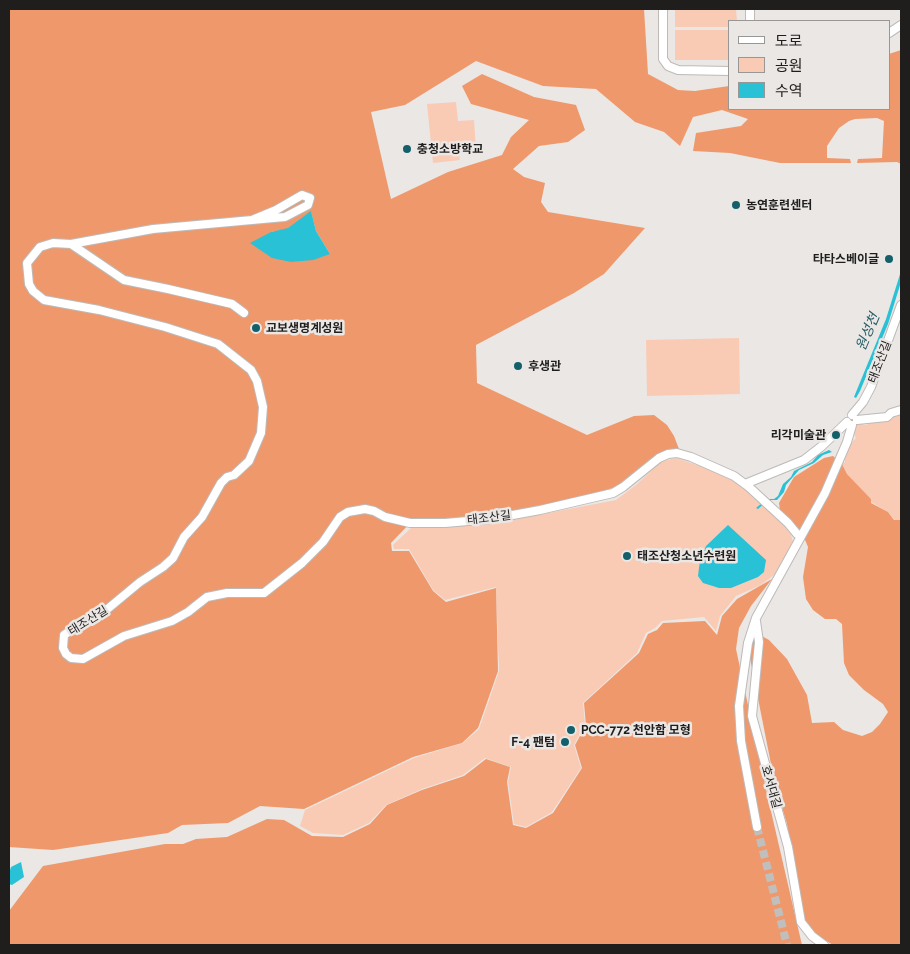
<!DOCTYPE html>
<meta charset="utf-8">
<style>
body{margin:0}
#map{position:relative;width:910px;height:954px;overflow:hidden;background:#eae7e5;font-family:Raleway,"Noto Sans KR",sans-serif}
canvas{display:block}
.frame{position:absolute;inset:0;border:10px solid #1f1e1d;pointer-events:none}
.legend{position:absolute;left:728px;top:20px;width:162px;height:90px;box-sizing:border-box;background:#eae7e5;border:1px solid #999795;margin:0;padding:6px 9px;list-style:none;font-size:15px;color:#1f1e1d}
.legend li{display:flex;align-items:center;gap:10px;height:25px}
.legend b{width:25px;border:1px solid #999795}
</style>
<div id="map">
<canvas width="910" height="954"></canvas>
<div class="frame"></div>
<ul class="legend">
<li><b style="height:6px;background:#fff"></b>도로</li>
<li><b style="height:14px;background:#facbb4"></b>공원</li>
<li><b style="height:14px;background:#29c1d6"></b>수역</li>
</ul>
</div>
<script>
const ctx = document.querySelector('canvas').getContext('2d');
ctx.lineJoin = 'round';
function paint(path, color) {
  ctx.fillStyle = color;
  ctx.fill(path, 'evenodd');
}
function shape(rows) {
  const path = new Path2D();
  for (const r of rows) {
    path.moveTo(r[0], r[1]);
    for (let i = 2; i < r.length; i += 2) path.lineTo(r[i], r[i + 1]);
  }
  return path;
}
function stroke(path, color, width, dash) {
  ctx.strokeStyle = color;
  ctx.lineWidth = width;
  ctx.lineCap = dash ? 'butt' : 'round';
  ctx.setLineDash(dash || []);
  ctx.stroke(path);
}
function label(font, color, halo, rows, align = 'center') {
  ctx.font = font + ' Raleway,"Noto Sans KR",sans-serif';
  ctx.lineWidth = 5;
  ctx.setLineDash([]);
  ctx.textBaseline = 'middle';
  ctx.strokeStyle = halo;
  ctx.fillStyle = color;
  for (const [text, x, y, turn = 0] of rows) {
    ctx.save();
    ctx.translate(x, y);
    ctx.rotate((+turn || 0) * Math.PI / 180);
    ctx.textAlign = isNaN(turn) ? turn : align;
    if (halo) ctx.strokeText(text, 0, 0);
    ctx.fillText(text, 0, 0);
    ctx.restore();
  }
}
paint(shape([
 [675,9,736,9,737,21,729,21,729,27,675,27],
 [675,30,729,30,729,60,675,60],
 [456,102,458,121,474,120,476,150,461,151,460,143,458,143,460,160,433,163,427,104],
 [739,338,740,394,647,396,646,340],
 [901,408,901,523,900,520,895,520,888,512,871,502,871,499,847,474,842,464,845,462,844,450,856,438,854,434,857,423,866,425],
 [676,458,727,475,744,488,782,523,791,535,795,548,792,562,759,586,736,596,720,616,716,631,704,617,662,621,655,628,646,633,637,653,583,703,585,724,574,745,581,768,552,812,526,827,514,824,508,782,511,767,485,758,463,775,422,789,386,805,369,823,343,835,313,833,300,826,305,810,414,758,463,743,479,729,499,671,496,587,445,600,433,590,409,549,394,549,393,545,411,528,485,525,616,500,636,485,662,461]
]), '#facbb4');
paint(shape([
 [9,9,644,9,648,74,678,90,695,91,729,86,729,109,889,109,889,54,901,50,901,164,897,162,857,163,858,159,882,158,884,121,877,118,855,119,849,121,839,128,827,146,827,158,850,159,851,163,780,163,730,153,693,151,696,133,741,126,748,119,722,110,693,117,680,146,664,132,635,122,596,89,543,86,476,61,405,105,371,112,391,199,448,172,502,155,511,137,529,120,471,104,462,86,482,74,534,97,576,105,585,130,568,142,539,146,513,169,524,177,545,183,541,202,548,212,645,228,604,274,574,293,476,345,477,383,587,435,634,416,654,415,667,425,674,436,679,449,671,450,656,456,616,487,582,497,491,516,413,520,391,543,392,551,409,551,433,591,446,602,496,588,498,671,478,728,462,743,413,757,304,809,260,806,228,823,182,825,168,833,53,850,9,847],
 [311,212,316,231,330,254,271,232,288,229],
 [833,456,842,464,847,474,871,499,871,503,888,512,894,520,900,520,901,523,901,945,833,945,817,935,804,920,787,824,775,784,748,648,750,636,760,635,769,640,787,659,807,695,812,723,834,722,843,730,862,736,872,732,880,724,888,712,883,704,864,690,849,675,844,663,842,624,836,619,825,619,813,610,806,599,803,577,808,547,803,535,795,525,780,510,779,503,794,477,824,458],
 [772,579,751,606,739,628,736,649,767,794,802,945,9,945,9,911,43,866,165,844,183,844,196,839,227,837,267,819,284,820,312,836,343,837,370,824,387,805,422,790,464,776,486,759,510,767,507,782,513,825,526,828,553,813,582,768,575,745,586,725,584,703,639,653,648,634,657,630,663,623,705,621,717,635,722,616,737,599]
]), '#ef986b');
paint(shape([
 [311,211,316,231,330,254,313,260,291,262,272,258,250,243,271,232,288,228],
 [901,271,901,282,888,324,860,391,856,398,854,397,886,319],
 [829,450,832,452,823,455,814,463,799,470,786,485,784,492,777,500,768,500,758,509,756,508,767,499,774,499,778,496,783,484,791,477,794,471,812,462,818,455],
 [728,525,766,560,764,572,758,577,731,588,719,588,703,583,698,576,700,560,706,546],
 [21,862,24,877,12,885,9,884,9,873,11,867]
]), '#29c1d6');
stroke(shape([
 [757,827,787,945]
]), '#c1bfbd', 8, [8, 4]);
const minor = shape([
 [663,9,663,59,668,66,678,70,729,71],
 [750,9,750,21],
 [889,33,901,25],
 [71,244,153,229,252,220,276,210,302,195,310,198,308,205,285,217,252,220],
 [244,313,232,304,168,289,124,280,71,244,53,243,40,247,27,263,29,284,33,291,44,300,99,310,165,327,218,344,251,370,257,381,263,407,261,433,249,461,234,475,227,477,221,483,202,517,184,537,173,558,163,567,140,582,99,616,71,630,64,635,63,648,66,654,71,658,83,659,124,636,172,621,188,612,207,597,227,593,264,593,302,563,323,542,340,517,348,512,365,509,374,511,385,517,410,523,445,523,491,519,540,510,613,493,623,487,659,458,668,454,677,453,691,457,734,476,749,487,788,523,797,534],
 [852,415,863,402,871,387,901,305],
 [857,420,887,417,891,413,901,410],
 [745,484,804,460,822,446,847,422],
 [756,621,759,642,752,716,788,847,801,922,812,936,824,945],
 [757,827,741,741,739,706,748,643,756,618,825,493,847,442,852,425]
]);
stroke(minor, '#bdbab8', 10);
stroke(minor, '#fff', 8);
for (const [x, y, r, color] of [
 [407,149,5,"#13606b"],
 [736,205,5,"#13606b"],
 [889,259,5,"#13606b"],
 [256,328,5,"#13606b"],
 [518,366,5,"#13606b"],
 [836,435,5,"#13606b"],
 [627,556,5,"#13606b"],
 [571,730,5,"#13606b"],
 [565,742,5,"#13606b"]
]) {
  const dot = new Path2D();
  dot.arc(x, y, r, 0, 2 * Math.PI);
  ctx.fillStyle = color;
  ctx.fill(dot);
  stroke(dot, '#eae7e5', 2);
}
label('bold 12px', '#1f1e1d', '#eae7e5', [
 ["충청소방학교",417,149],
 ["농연훈련센터",746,205],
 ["타타스베이글",879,259,"right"],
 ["교보생명계성원",266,328],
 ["후생관",528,366],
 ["리각미술관",826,435,"right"],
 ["태조산청소년수련원",637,556],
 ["PCC-772 천안함 모형",581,730],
 ["F-4 팬텀",555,742,"right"]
], 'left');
label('12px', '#1f1e1d', '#eae7e5', [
 ["태조산길",880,362,-69],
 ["태조산길",489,518,-7],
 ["태조산길",88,621,-32],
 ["호서대길",771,787,74]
]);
label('italic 14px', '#255e66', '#eae7e5', [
 ["원성천",868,332,-67]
]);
</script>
